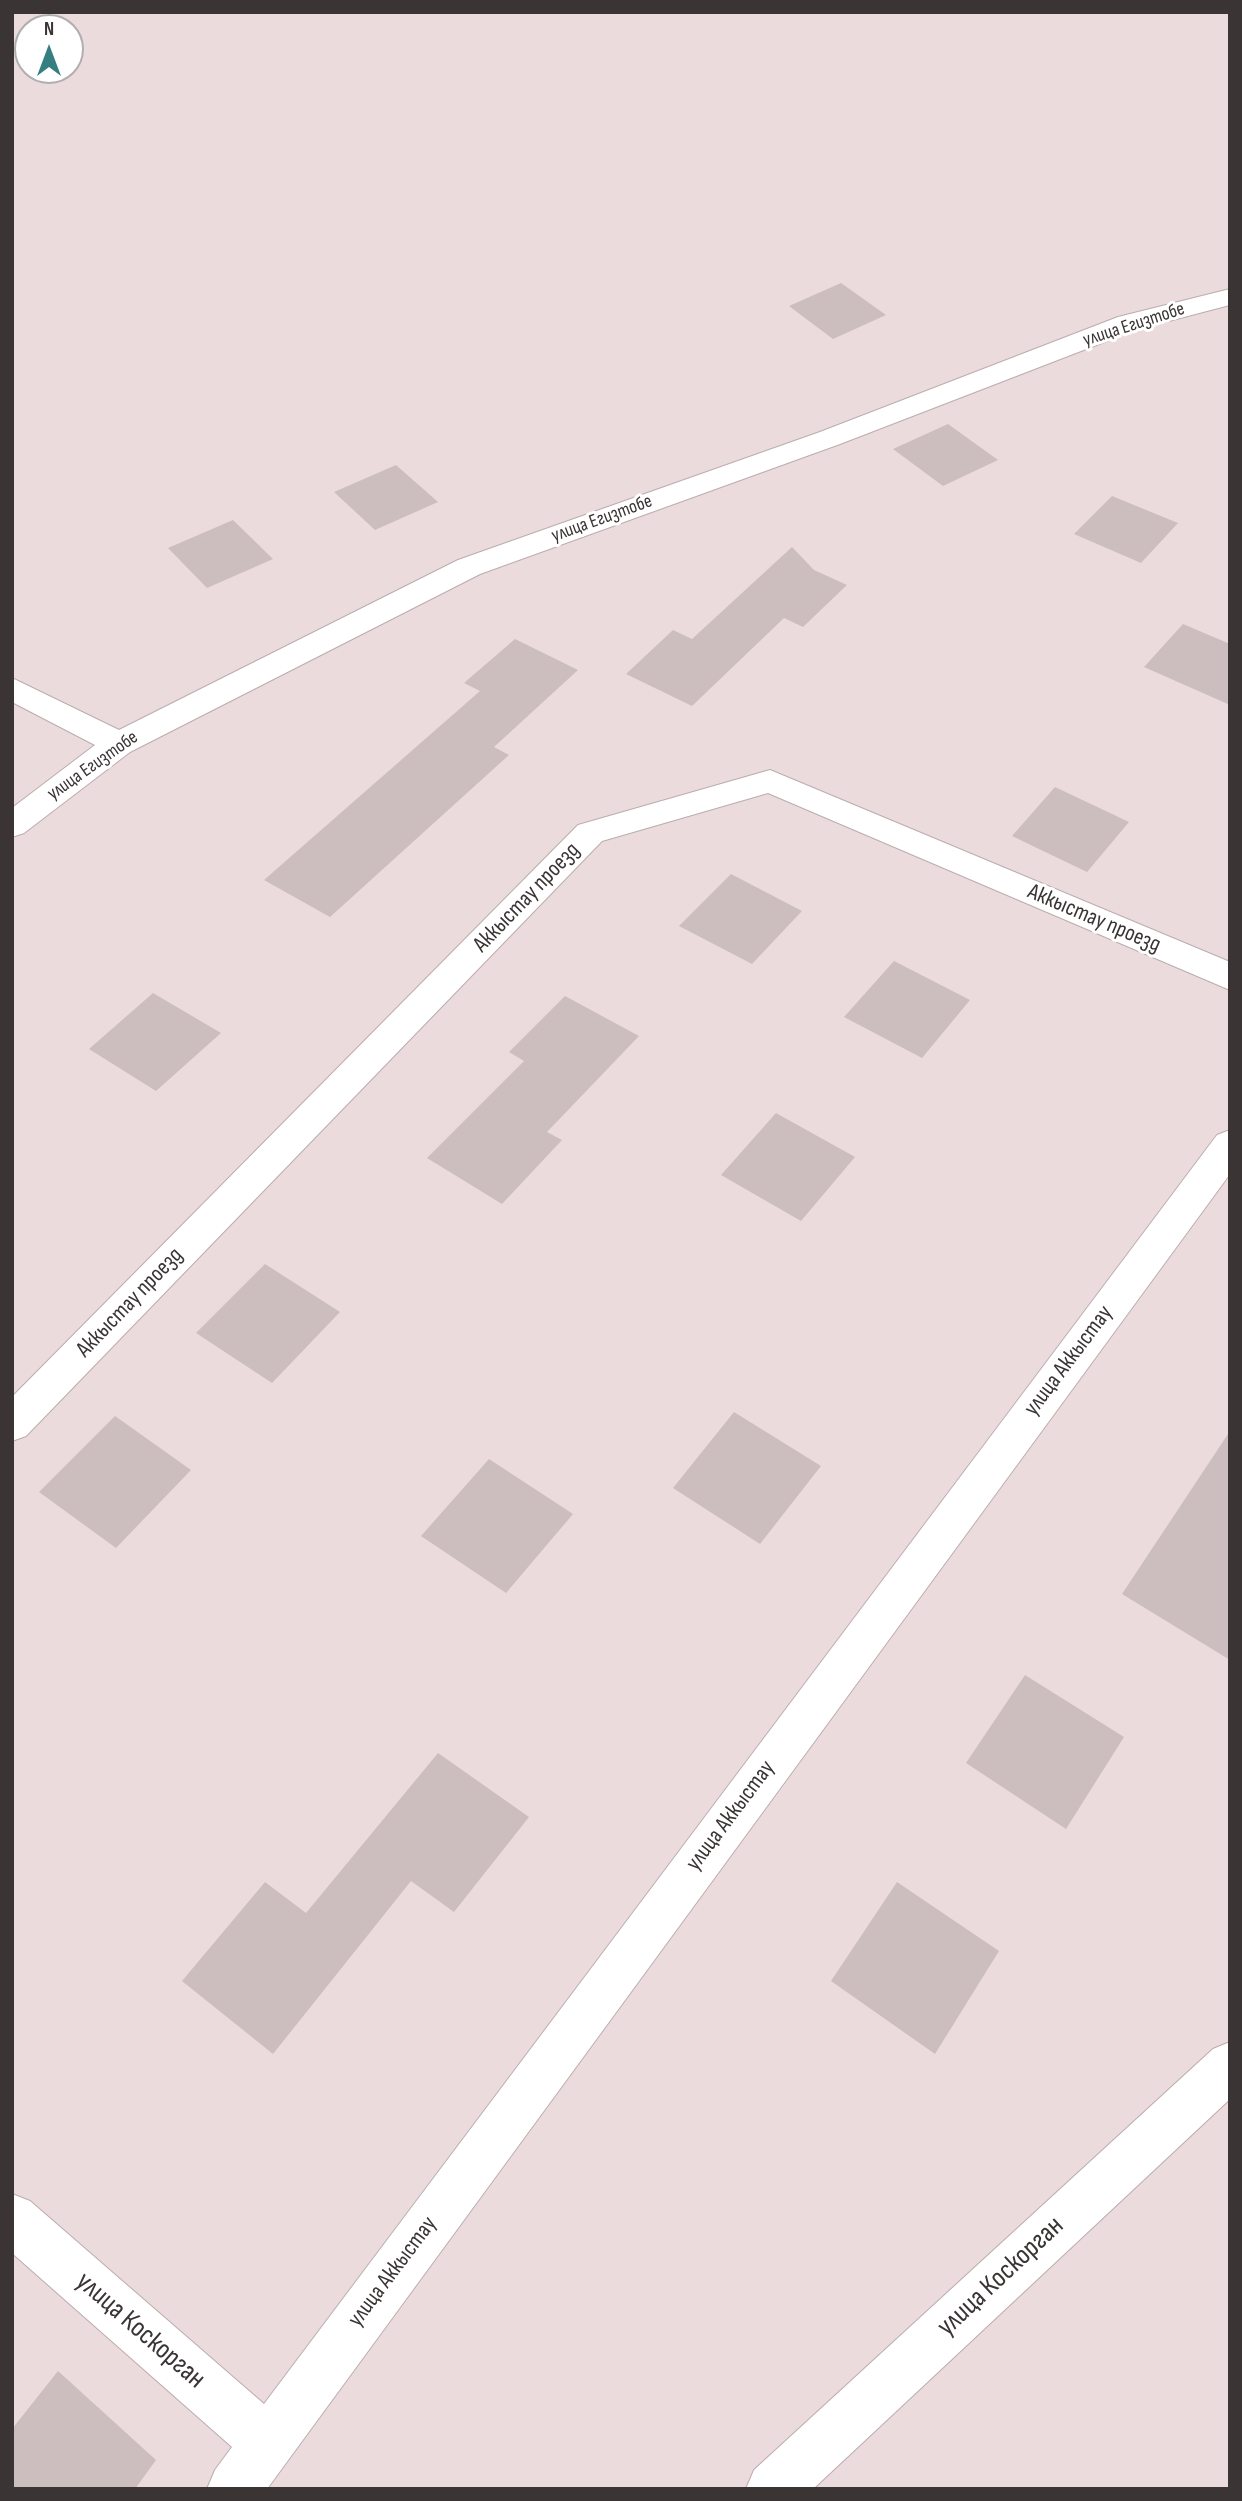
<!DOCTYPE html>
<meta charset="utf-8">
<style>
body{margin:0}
#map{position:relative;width:1242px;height:2501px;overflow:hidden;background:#ebdbdd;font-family:"Sofia Sans Condensed",sans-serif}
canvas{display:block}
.frame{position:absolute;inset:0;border:14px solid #3a3434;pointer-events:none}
.north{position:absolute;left:14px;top:14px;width:70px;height:70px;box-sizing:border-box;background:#fff;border:2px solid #b0aeae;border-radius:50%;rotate:0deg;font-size:19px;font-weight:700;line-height:28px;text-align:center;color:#3a3434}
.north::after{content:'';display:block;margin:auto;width:24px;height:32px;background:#357e82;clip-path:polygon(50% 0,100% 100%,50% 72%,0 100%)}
</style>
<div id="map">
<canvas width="1242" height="2501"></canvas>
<div class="frame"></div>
<div class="north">N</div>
</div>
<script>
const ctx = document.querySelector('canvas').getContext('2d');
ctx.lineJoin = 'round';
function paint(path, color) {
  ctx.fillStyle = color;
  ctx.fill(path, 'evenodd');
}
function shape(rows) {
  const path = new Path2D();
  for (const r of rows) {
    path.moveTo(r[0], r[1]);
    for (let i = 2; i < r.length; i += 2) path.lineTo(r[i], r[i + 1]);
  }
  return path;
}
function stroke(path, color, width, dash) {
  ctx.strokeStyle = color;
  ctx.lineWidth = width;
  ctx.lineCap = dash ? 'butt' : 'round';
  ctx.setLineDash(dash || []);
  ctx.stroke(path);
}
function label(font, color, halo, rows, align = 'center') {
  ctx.font = font + ' "Sofia Sans Condensed",sans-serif';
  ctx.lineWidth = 6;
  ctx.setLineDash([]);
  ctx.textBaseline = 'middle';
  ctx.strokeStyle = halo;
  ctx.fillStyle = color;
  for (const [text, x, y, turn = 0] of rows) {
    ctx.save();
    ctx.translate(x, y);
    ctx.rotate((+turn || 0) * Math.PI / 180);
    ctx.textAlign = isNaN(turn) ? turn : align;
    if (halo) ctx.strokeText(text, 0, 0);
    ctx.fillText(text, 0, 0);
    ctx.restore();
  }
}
paint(shape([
 [841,283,886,315,833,339,789,306],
 [948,424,998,460,943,486,893,449],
 [396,465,438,502,375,530,334,492],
 [1112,496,1178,523,1141,563,1074,534],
 [233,520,273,559,207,588,168,548],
 [792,547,814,570,847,585,803,627,784,618,692,706,626,674,673,630,692,639],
 [1183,624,1230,644,1230,705,1144,667],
 [515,639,578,670,494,747,509,755,330,917,264,880,480,691,464,683],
 [1055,787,1129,822,1087,872,1012,836],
 [731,874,802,911,752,964,679,926],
 [894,961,970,1000,922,1058,844,1017],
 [153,993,221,1033,156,1091,89,1049],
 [565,996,639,1036,547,1132,562,1140,502,1204,427,1158,524,1061,509,1052],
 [776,1113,855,1157,801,1221,721,1175],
 [265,1264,340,1312,272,1383,196,1333],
 [734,1412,821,1466,760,1544,673,1488],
 [115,1416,191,1470,116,1548,39,1492],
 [1230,1431,1230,1660,1122,1594],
 [489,1459,573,1514,506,1593,421,1536],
 [1025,1675,1124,1737,1066,1829,966,1763],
 [438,1753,529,1817,454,1912,411,1881,273,2054,182,1981,265,1882,306,1913],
 [897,1882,999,1951,935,2054,831,1981],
 [58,2371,156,2460,135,2489,12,2489,12,2429]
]), '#ccbdbf');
const minor = shape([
 [1230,289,1230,305,1138,329,840,444,480,574,130,752,24,833,12,837,12,808,95,745,12,702,12,678,119,730,458,560,820,432,1118,317,1230,289],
 [770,770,1230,962,1230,990,768,793,602,841,26,1436,12,1441,12,1397,578,825,770,770],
 [1230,1130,1230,1174,267,2489,207,2489,215,2470,232,2447,12,2253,12,2194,30,2201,264,2404,1217,1135,1230,1130],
 [1230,2042,1230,2099,813,2489,746,2489,754,2470,1213,2049,1230,2042]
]);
stroke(minor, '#bbacad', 2);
paint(minor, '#fff');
label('19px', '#3a3434', '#fff', [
 ["улица Егизтобе",1134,325,-18],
 ["улица Егизтобе",602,519,-20],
 ["улица Егизтобе",93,766,-35]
]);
label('23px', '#3a3434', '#fff', [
 ["Аккыстау проезд",527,898,-46],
 ["Аккыстау проезд",1094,919,23],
 ["Аккыстау проезд",130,1303,-46],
 ["улица Аккыстау",1069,1361,-53],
 ["улица Аккыстау",731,1816,-53],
 ["улица Аккыстау",393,2272,-53]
]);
label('28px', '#3a3434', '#fff', [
 ["улица Коскорган",1001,2277,-43],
 ["улица Коскорган",140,2331,41]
]);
</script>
